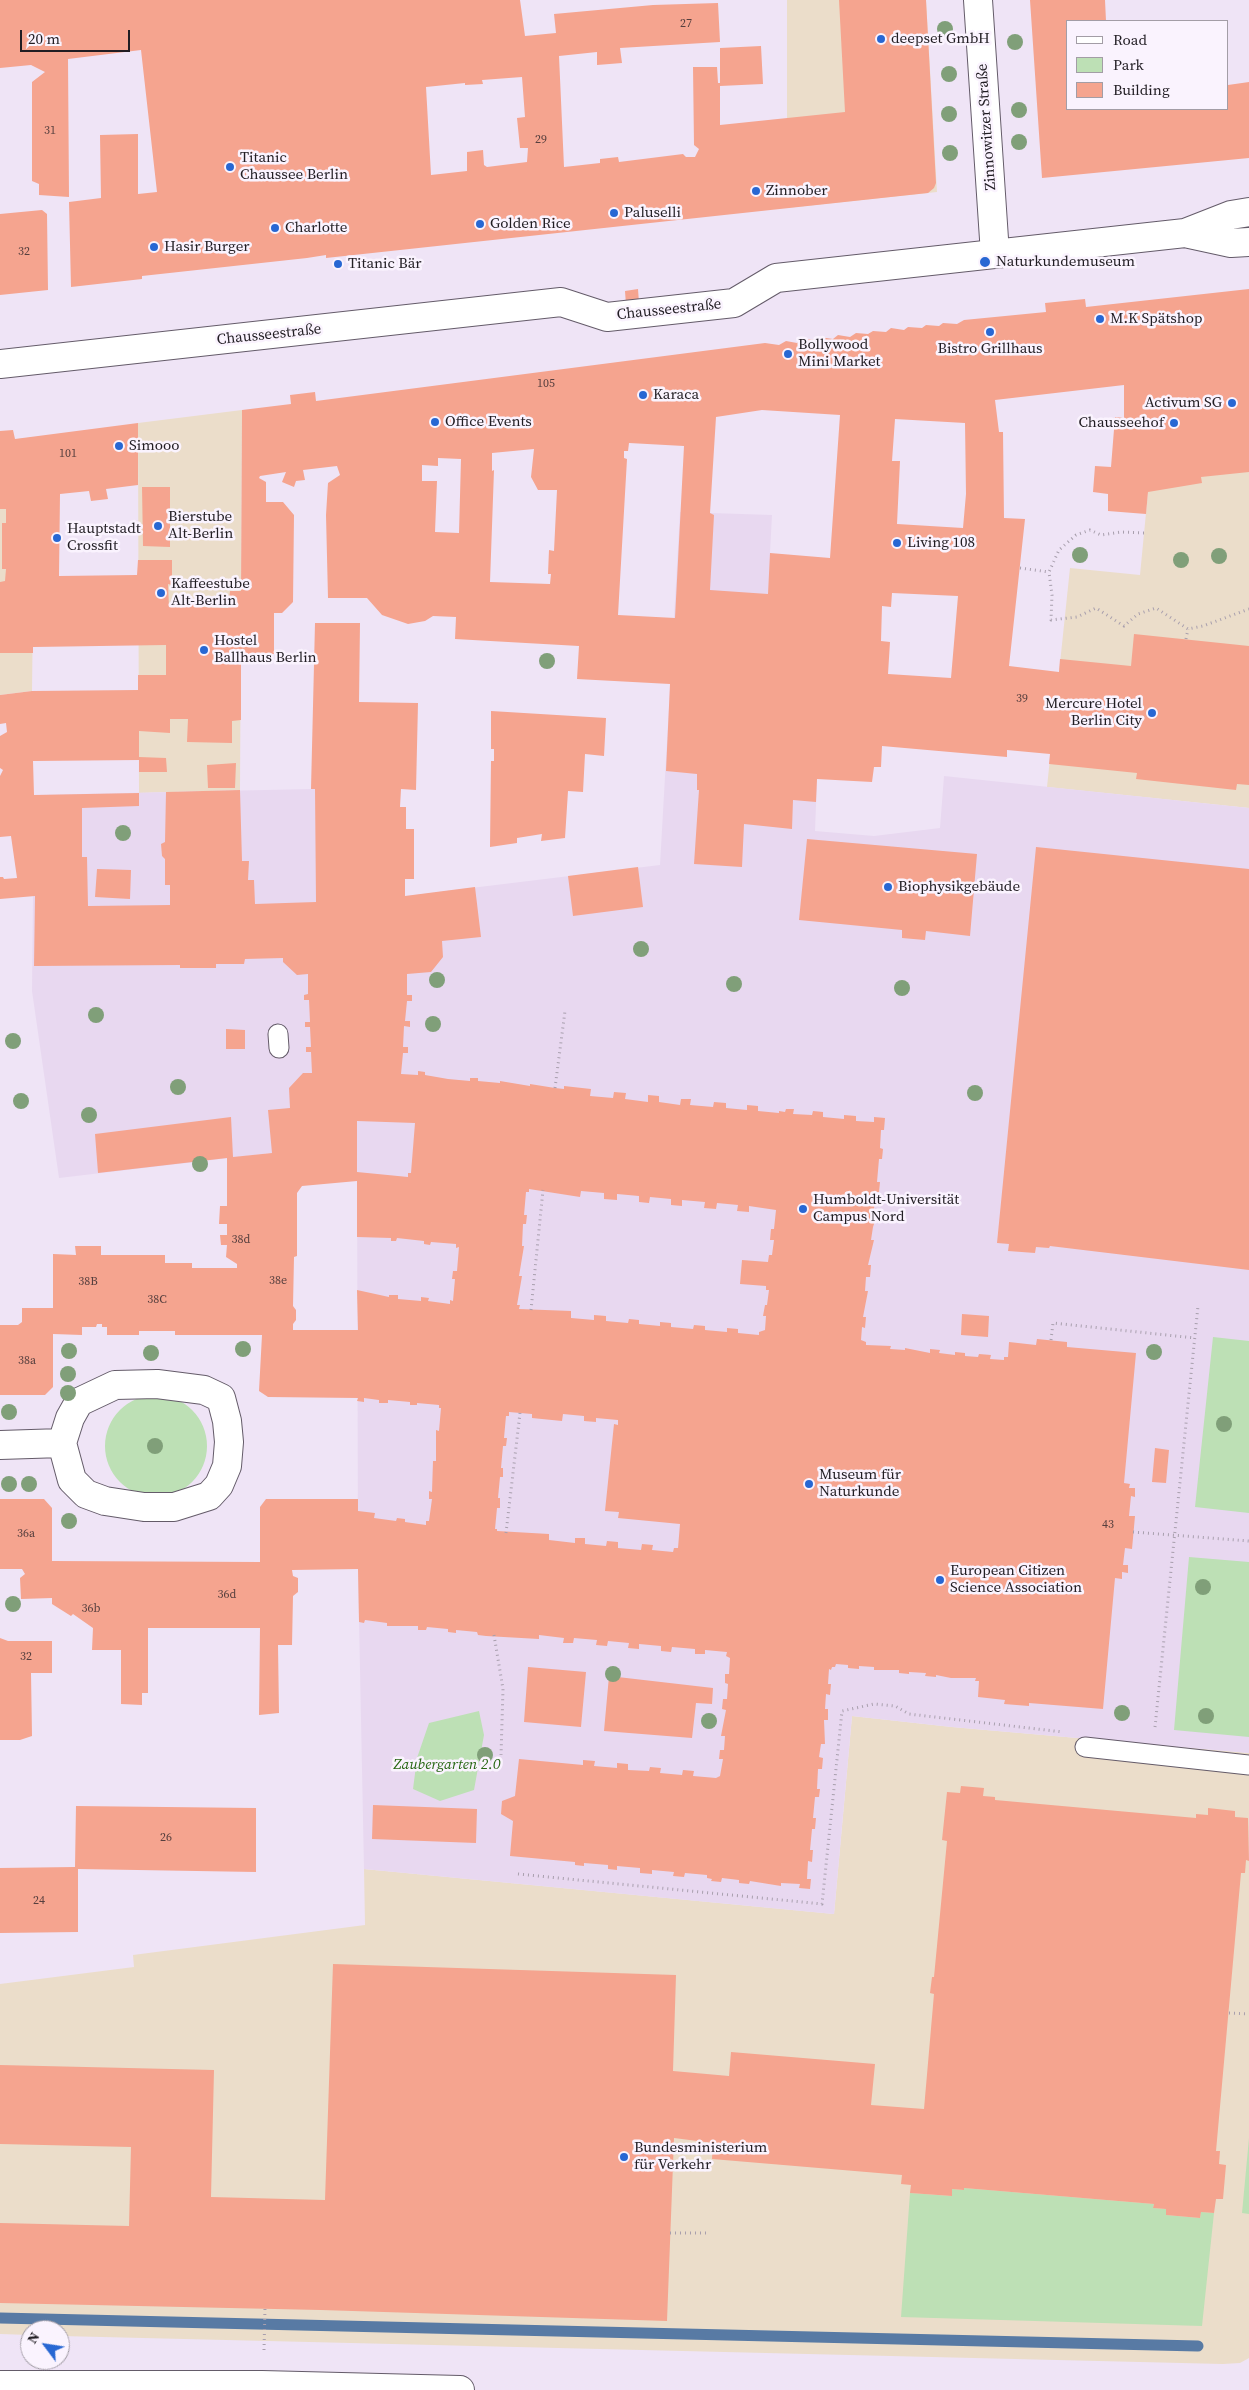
<!DOCTYPE html>
<meta charset="utf-8">
<style>
body{margin:0}
#map{position:relative;width:1249px;height:2390px;overflow:hidden;background:#efe4f6;font-family:"Source Serif 4",serif}
canvas{display:block}
.legend{position:absolute;left:1066px;top:20px;width:162px;height:90px;box-sizing:border-box;background:#faf3fe;border:1px solid #a39da6;margin:0;padding:6px 9px;list-style:none;font-size:15px;color:#211d23}
.legend li{display:flex;align-items:center;gap:10px;height:25px}
.legend b{width:25px;border:1px solid #a39da6}
.north{position:absolute;left:20px;top:2320px;width:50px;height:50px;box-sizing:border-box;background:#faf3fe;border:1px solid #a39da6;border-radius:50%;rotate:301deg;font-size:14px;font-weight:700;line-height:20px;text-align:center;color:#211d23}
.north::after{content:'';display:block;margin:auto;width:18px;height:22px;background:#2767d3;clip-path:polygon(50% 0,100% 100%,50% 72%,0 100%)}
.scale{position:absolute;left:20px;top:30px;width:110px;height:22px;box-sizing:border-box;border:2px solid #211d23;border-top:0;padding-left:6px;font-size:15px;line-height:18px;white-space:nowrap;color:#211d23;-webkit-text-stroke:4px #faf3fe;paint-order:stroke}
</style>
<div id="map">
<canvas width="1249" height="2390"></canvas>
<ul class="legend">
<li><b style="height:6px;background:#fff"></b>Road</li>
<li><b style="height:14px;background:#bde0b5"></b>Park</li>
<li><b style="height:14px;background:#f5a48f"></b>Building</li>
</ul>
<div class="north">N</div>
<div class="scale">20 m</div>
</div>
<script>
const ctx = document.querySelector('canvas').getContext('2d');
ctx.lineJoin = 'round';
function paint(path, color) {
  ctx.fillStyle = color;
  ctx.fill(path, 'evenodd');
}
function shape(rows) {
  const path = new Path2D();
  for (const r of rows) {
    if (r.length === 3) {
      path.moveTo(r[0] + r[2], r[1]);
      path.arc(r[0], r[1], r[2], 0, 2 * Math.PI);
      continue;
    }
    path.moveTo(r[0], r[1]);
    for (let i = 2; i < r.length; i += 2) path.lineTo(r[i], r[i + 1]);
  }
  return path;
}
function stroke(path, color, width, dash) {
  ctx.strokeStyle = color;
  ctx.lineWidth = width;
  ctx.lineCap = dash ? 'butt' : 'round';
  ctx.setLineDash(dash || []);
  ctx.stroke(path);
}
function label(font, color, halo, rows, align = 'center') {
  ctx.font = font + ' "Source Serif 4",serif';
  ctx.lineWidth = 5;
  ctx.setLineDash([]);
  ctx.textBaseline = 'middle';
  ctx.strokeStyle = halo;
  ctx.fillStyle = color;
  for (const [text, x, y, turn = 0] of rows) {
    ctx.save();
    ctx.translate(x, y);
    ctx.rotate((+turn || 0) * Math.PI / 180);
    ctx.textAlign = isNaN(turn) ? turn : align;
    if (halo) ctx.strokeText(text, 0, 0);
    ctx.fillText(text, 0, 0);
    ctx.restore();
  }
}
paint(shape([
 [787,0,926,0,937,192,787,208],
 [1249,289,1249,808,1047,787,1070,568,1140,575,1148,492],
 [242,410,240,790,139,793,138,423],
 [35,437,32,691,0,695,0,441],
 [852,1716,952,1727,1249,1753,1249,2358,1240,2363,1223,2364,60,2336,60,2330,30,2330,30,2335,0,2334,0,1984,134,1967,133,1955,365,1925,364,1869,834,1914]
]), '#ebddca');
paint(shape([
 [680,512,772,515,770,553,817,779,815,831,874,836,940,828,944,776,1249,808,1249,1753,952,1727,852,1716,834,1914,364,1869,358,1569,357,1143,59,1178,32,991,34,795,358,788,356,902,660,865]
]), '#e8d8f0');
paint(shape([
 [1213,1337,1249,1341,1249,1513,1195,1507],
 [156,1446,51],
 [1189,1557,1249,1562,1249,1737,1174,1730],
 [479,1711,484,1735,474,1790,440,1801,413,1789,417,1758,429,1723],
 [1249,2138,1249,2214,1242,2213],
 [964,2188,1154,2204,1153,2208,1166,2209,1166,2215,1200,2218,1201,2212,1214,2213,1202,2326,901,2317,910,2193,951,2196,952,2189,963,2190]
]), '#bde0b5');
stroke(shape([
 [0,2318,1198,2346]
]), '#587aa4', 11);
paint(shape([
 [0,0,520,0,525,36,556,33,554,14,653,5,718,3,720,42,620,48,622,63,597,65,597,52,559,56,564,167,600,163,600,159,618,157,619,162,683,154,686,157,695,157,699,149,694,145,693,67,717,67,718,83,720,83,720,48,761,46,763,84,720,86,720,125,845,112,839,0,926,0,936,183,934,188,928,193,326,258,326,255,307,258,142,276,142,279,71,287,69,202,101,198,100,135,138,134,138,194,157,192,141,50,68,59,69,197,39,195,39,184,32,181,32,82,45,72,31,65,0,68],
 [522,77,525,117,517,118,520,148,528,148,527,162,487,167,484,165,483,150,467,152,467,171,431,175,426,87,465,83,465,85,483,84,482,80],
 [1030,0,1105,0,1106,21,1068,21,1068,109,1228,109,1228,85,1249,82,1249,158,1042,178],
 [42,210,47,214,48,290,0,295,0,214],
 [638,289,639,303,626,305,625,291],
 [1249,289,1249,472,1201,477,1202,483,1148,492,1146,514,1108,511,1108,494,1093,492,1095,466,1111,467,1115,417,1124,418,1124,385,995,400,999,432,1003,432,1004,518,1025,519,1009,666,1059,672,1060,659,1131,666,1134,634,1249,646,1249,785,1237,784,1236,790,1136,779,1137,773,1049,764,1050,754,1007,750,1007,757,882,746,881,767,874,767,872,782,817,779,816,802,793,800,792,829,744,824,742,867,694,864,699,790,697,790,697,774,666,771,670,684,577,679,579,646,455,639,456,617,433,616,425,621,408,624,382,615,367,598,328,598,326,515,328,483,340,475,337,466,303,470,305,480,296,481,294,487,282,482,286,472,260,476,259,478,266,482,266,502,283,502,294,515,293,602,282,613,274,613,274,654,241,654,241,720,232,721,232,743,187,742,188,719,170,719,170,733,139,731,139,757,166,758,167,772,139,772,139,760,33,761,34,795,139,793,139,806,82,808,82,857,87,857,88,906,170,905,170,885,165,885,165,859,162,856,161,844,165,842,166,792,240,790,242,861,249,861,248,880,254,880,255,904,316,902,315,789,311,789,315,623,360,623,359,702,418,703,416,790,401,789,400,807,406,807,406,829,414,829,414,879,405,879,405,896,475,887,481,937,442,941,443,957,431,972,407,974,407,995,412,995,412,1001,407,1001,405,1021,410,1021,410,1027,404,1026,403,1047,408,1047,408,1053,403,1053,401,1074,418,1075,418,1071,425,1072,425,1075,448,1079,470,1081,470,1078,478,1078,478,1081,500,1083,500,1081,530,1086,530,1084,555,1088,564,1089,564,1086,591,1089,590,1096,613,1098,614,1092,626,1093,625,1099,648,1102,648,1095,659,1096,659,1102,680,1105,681,1099,691,1099,690,1105,713,1107,714,1102,726,1103,726,1108,747,1110,747,1105,758,1106,758,1111,779,1113,779,1111,785,1112,786,1109,794,1109,793,1114,812,1115,813,1111,823,1112,823,1117,844,1119,844,1115,856,1116,856,1121,874,1122,874,1117,885,1118,884,1130,881,1130,880,1148,883,1149,882,1159,879,1159,877,1182,880,1182,879,1192,875,1192,874,1210,878,1211,877,1221,875,1221,873,1227,871,1240,874,1240,868,1265,871,1265,870,1277,866,1277,865,1291,868,1291,863,1317,866,1317,865,1328,862,1327,861,1340,866,1342,866,1345,891,1346,890,1349,905,1350,905,1348,930,1353,930,1349,940,1350,939,1353,955,1355,955,1352,965,1353,965,1356,978,1357,979,1354,991,1355,990,1359,1004,1360,1004,1357,1008,1357,1009,1342,1036,1345,1037,1339,1067,1342,1067,1347,1136,1353,1124,1483,1130,1484,1129,1488,1135,1488,1135,1497,1131,1496,1129,1516,1135,1516,1132,1549,1125,1548,1123,1565,1128,1565,1128,1573,1122,1572,1122,1579,1115,1578,1103,1709,1029,1703,1029,1706,1004,1704,1005,1700,978,1697,979,1681,975,1681,976,1678,951,1678,936,1675,936,1677,925,1676,926,1673,909,1672,909,1674,899,1673,899,1670,874,1670,874,1667,859,1666,859,1669,848,1668,848,1665,836,1664,835,1667,832,1667,831,1670,829,1669,828,1684,831,1684,830,1695,826,1694,825,1709,828,1709,828,1720,824,1720,825,1744,821,1744,819,1757,823,1758,822,1769,818,1769,817,1789,820,1789,819,1797,815,1797,813,1818,816,1818,815,1829,812,1829,810,1850,813,1850,812,1862,808,1861,807,1879,811,1879,810,1889,799,1888,800,1884,781,1883,781,1886,750,1881,749,1884,739,1883,739,1880,722,1878,721,1882,711,1881,712,1879,707,1878,707,1875,685,1873,684,1877,673,1876,674,1872,652,1870,652,1874,640,1873,640,1868,617,1866,617,1870,608,1869,608,1865,584,1863,584,1866,575,1865,575,1862,510,1856,513,1821,501,1814,502,1801,515,1796,519,1759,583,1765,583,1760,595,1761,594,1766,617,1768,617,1763,628,1764,628,1770,649,1771,650,1767,661,1768,660,1773,682,1775,683,1770,694,1771,693,1776,716,1778,720,1776,723,1759,719,1759,720,1750,724,1750,725,1736,721,1736,726,1710,722,1709,723,1699,727,1699,728,1684,725,1683,725,1674,729,1674,730,1658,726,1656,727,1652,705,1650,705,1654,695,1654,695,1649,672,1647,671,1652,661,1651,661,1646,639,1644,639,1649,628,1648,629,1643,608,1641,607,1646,596,1645,597,1640,574,1638,573,1643,563,1643,564,1638,539,1635,539,1639,486,1636,478,1635,477,1632,456,1630,456,1633,448,1632,448,1629,427,1627,426,1630,418,1630,418,1626,387,1626,387,1623,365,1620,364,1623,359,1622,358,1569,292,1570,293,1576,298,1578,298,1592,293,1596,292,1645,278,1645,279,1713,259,1715,260,1628,148,1628,148,1693,142,1693,142,1705,121,1704,121,1650,92,1650,93,1628,73,1614,71,1616,52,1604,52,1598,21,1599,20,1578,25,1574,22,1569,0,1569,0,1499,44,1499,52,1508,52,1561,260,1562,260,1507,266,1499,358,1499,358,1511,375,1513,374,1518,396,1521,397,1518,405,1519,405,1522,426,1525,426,1521,429,1521,432,1499,429,1499,429,1491,432,1492,433,1461,436,1461,436,1430,439,1431,441,1408,439,1408,439,1405,417,1403,417,1405,410,1405,410,1402,388,1400,388,1403,379,1403,379,1400,364,1398,364,1402,357,1401,358,1398,268,1397,259,1391,262,1335,175,1335,175,1331,139,1331,139,1335,107,1335,107,1327,102,1327,102,1324,97,1324,96,1327,82,1327,82,1335,53,1334,53,1387,45,1395,0,1395,0,1325,18,1325,22,1322,22,1308,53,1308,53,1254,76,1255,75,1246,101,1246,101,1255,165,1255,165,1263,192,1263,192,1268,237,1268,237,1264,226,1257,227,1245,221,1245,220,1235,227,1235,227,1224,219,1224,220,1206,227,1206,227,1158,98,1173,95,1134,231,1117,233,1157,272,1153,268,1110,290,1108,289,1088,303,1073,312,1073,311,1052,306,1052,306,1047,311,1047,310,1027,305,1027,305,1022,310,1022,309,1000,304,1000,304,995,308,994,308,974,297,975,283,962,283,958,245,959,244,964,216,964,216,968,180,968,180,965,34,966,35,896,0,899,0,877,3,877,4,879,17,878,11,836,0,837,0,776,3,770,0,768,0,736,7,732,6,723,0,724,0,695,32,691,138,690,138,675,166,675,166,645,33,647,33,653,0,653,0,582,5,581,6,569,2,569,2,523,6,523,6,509,0,509,0,431,13,430,15,439,138,423,138,485,106,489,108,499,91,501,89,491,60,494,59,576,137,575,138,560,172,560,172,585,168,584,169,607,187,607,186,599,201,599,201,607,228,608,230,591,241,591,242,410,291,404,290,395,315,392,316,401,765,343,779,345,786,341,797,343,802,339,815,340,819,337,833,339,838,335,850,337,856,333,868,334,873,331,886,332,891,328,904,330,908,327,922,328,926,325,939,326,943,323,957,324,964,320,1046,312,1045,303,1085,299,1086,307],
 [762,410,840,415,830,558,770,553,768,594,710,590,714,515,710,513,716,417],
 [895,419,965,423,966,494,963,528,897,524,900,461,892,461],
 [629,443,684,446,675,618,618,615,627,459,624,458,624,451,628,451],
 [534,449,531,477,538,490,557,490,554,551,549,550,548,574,551,574,550,584,490,582,494,470,492,471,492,453],
 [438,458,461,459,459,533,435,532,437,481,422,481,422,465,438,466],
 [892,593,958,596,951,678,888,674,890,642,881,641,882,606,891,607],
 [357,1121,415,1123,411,1173,408,1173,408,1177,357,1172],
 [357,1181,357,1237,391,1238,391,1241,396,1241,397,1238,424,1241,424,1244,430,1245,431,1242,456,1244,456,1248,459,1247,457,1271,453,1271,452,1279,455,1279,453,1301,450,1300,450,1304,428,1301,429,1298,421,1297,421,1301,398,1299,398,1295,389,1295,389,1297,357,1290,358,1330,293,1330,293,1324,296,1320,296,1310,293,1306,294,1257,297,1256,297,1193,302,1186],
 [529,1189,580,1197,581,1191,604,1193,604,1199,617,1200,617,1194,639,1196,639,1202,649,1203,650,1197,671,1199,671,1205,682,1206,682,1200,705,1202,704,1208,716,1209,717,1203,738,1205,737,1211,749,1212,749,1206,776,1210,774,1229,771,1229,770,1240,774,1240,772,1255,769,1255,768,1262,742,1260,740,1284,766,1286,766,1290,769,1290,767,1305,765,1305,763,1316,766,1316,765,1330,759,1332,759,1335,738,1333,738,1329,727,1328,727,1332,705,1330,705,1326,694,1325,693,1329,671,1327,671,1323,660,1322,660,1326,639,1324,639,1320,629,1319,628,1323,606,1321,606,1316,594,1315,594,1320,571,1318,571,1311,519,1309,520,1305,517,1305,522,1276,519,1276,524,1246,522,1246,523,1224,526,1224,527,1215,524,1215,526,1192,529,1192],
 [509,1412,532,1414,532,1418,562,1421,563,1414,584,1416,584,1421,596,1422,596,1418,618,1420,618,1425,614,1424,605,1511,619,1512,618,1518,680,1524,678,1548,674,1548,673,1552,652,1550,653,1545,642,1544,641,1550,618,1548,618,1542,607,1541,606,1546,585,1544,585,1538,575,1538,575,1543,549,1540,549,1534,497,1531,497,1529,495,1529,497,1508,500,1508,500,1498,498,1498,500,1477,503,1477,503,1468,501,1468,503,1446,506,1446,507,1438,504,1438,506,1416,509,1416],
 [142,487,170,487,170,547,143,546],
 [491,711,606,718,604,756,585,754,583,792,568,791,565,838,541,841,542,834,517,838,517,843,490,847,491,761,494,761,494,749,491,749],
 [236,763,235,788,208,788,207,765],
 [807,839,977,854,970,936,926,931,925,940,902,938,902,930,799,920],
 [1036,847,1249,869,1249,1270,1050,1246,1049,1248,1036,1247,1035,1253,1008,1251,1009,1244,997,1243],
 [638,867,643,907,573,916,568,876],
 [97,869,131,870,130,899,95,897],
 [226,1029,245,1030,245,1049,226,1049],
 [962,1314,989,1316,988,1337,961,1335],
 [1155,1448,1169,1450,1166,1483,1152,1482],
 [0,1638,8,1641,52,1641,52,1673,31,1673,32,1736,20,1740,0,1740],
 [528,1667,586,1672,581,1727,524,1722],
 [609,1676,713,1688,712,1704,696,1703,692,1738,604,1731],
 [961,1786,984,1788,983,1796,995,1797,995,1800,1196,1818,1196,1814,1208,1815,1208,1808,1235,1811,1235,1817,1248,1818,1249,1861,1246,1860,1245,1873,1241,1873,1216,2151,1220,2151,1219,2164,1226,2165,1223,2199,1216,2199,1214,2213,1201,2212,1200,2218,1166,2215,1166,2209,1153,2208,1154,2204,964,2188,964,2190,952,2189,952,2196,910,2193,911,2185,901,2184,902,2175,712,2159,713,2143,674,2138,667,2321,321,2310,0,2303,0,2223,129,2226,131,2147,0,2144,0,2065,214,2070,211,2197,325,2200,333,1964,676,1975,673,2071,729,2076,731,2052,875,2064,871,2105,924,2109,934,1994,930,1993,932,1977,934,1977,947,1841,942,1840,947,1792,960,1793],
 [373,1805,477,1809,476,1843,372,1839],
 [76,1806,256,1808,256,1872,78,1869,78,1932,0,1933,0,1868,75,1867]
]), '#f5a48f');
const service = shape([
 [278,1034,279,1048],
 [1085,1747,1249,1765]
]);
const minor = shape([
 [157,1384,204,1390,221,1398,227,1421,229,1442,227,1466,219,1485,209,1496,174,1507,144,1507,105,1501,86,1494,72,1480,62,1443,70,1418,79,1402,115,1385,157,1384],
 [0,1445,62,1443],
 [0,2385,262,2385,460,2390]
]);
const tertiary = shape([
 [978,0,995,254]
]);
const secondary = shape([
 [1185,233,1231,243,1249,242],
 [0,364,561,302,607,317,734,303,776,278,1185,233,1231,215,1249,212]
]);
stroke(service, '#645b69', 21);
stroke(minor, '#645b69', 30);
stroke(tertiary, '#645b69', 30);
stroke(secondary, '#645b69', 30);
stroke(shape([
 [1144,533,1121,532,1101,535,1090,530,1076,535,1059,550,1049,572,1052,595,1051,620,1077,617,1096,608,1124,626,1138,614,1156,608,1188,629,1203,626,1249,609],
 [1020,568,1049,572],
 [1186,639,1188,629],
 [555,1088,565,1011],
 [531,1310,543,1190],
 [1051,1340,1053,1323,1195,1338],
 [1133,1532,1249,1541],
 [506,1533,520,1413],
 [494,1635,503,1689,501,1755],
 [1155,1727,1198,1306],
 [518,1874,822,1904,842,1711,874,1704,895,1706,909,1714,1063,1732],
 [1229,2013,1249,2014],
 [670,2233,708,2233],
 [264,2350,265,2308]
]), '#a89fad', 3, [1, 4]);
stroke(service, '#fff', 19);
stroke(minor, '#fff', 28);
stroke(tertiary, '#fff', 28);
stroke(secondary, '#fff', 28);
ctx.fillStyle = '#809f79';
for (const [x, y] of [
 [945,29],
 [1015,42],
 [949,74],
 [1019,110],
 [949,114],
 [1019,142],
 [950,153],
 [1080,555],
 [1219,556],
 [1181,560],
 [547,661],
 [123,833],
 [641,949],
 [437,980],
 [734,984],
 [902,988],
 [96,1015],
 [433,1024],
 [13,1041],
 [178,1087],
 [975,1093],
 [21,1101],
 [89,1115],
 [200,1164],
 [243,1349],
 [69,1351],
 [1154,1352],
 [151,1353],
 [68,1374],
 [68,1393],
 [9,1412],
 [1224,1424],
 [155,1446],
 [9,1484],
 [29,1484],
 [69,1521],
 [1203,1587],
 [13,1604],
 [613,1674],
 [1122,1713],
 [1206,1716],
 [709,1721],
 [485,1755]
]) {
  ctx.beginPath();
  ctx.arc(x, y, 8, 0, 2 * Math.PI);
  ctx.fill();
}
for (const [x, y, r, color] of [
 [881,39,5,"#2767d3"],
 [230,167,5,"#2767d3"],
 [756,191,5,"#2767d3"],
 [614,213,5,"#2767d3"],
 [480,224,5,"#2767d3"],
 [275,228,5,"#2767d3"],
 [154,247,5,"#2767d3"],
 [985,262,6,"#2767d3"],
 [338,264,5,"#2767d3"],
 [1100,319,5,"#2767d3"],
 [990,332,5,"#2767d3"],
 [788,354,5,"#2767d3"],
 [643,395,5,"#2767d3"],
 [1232,403,5,"#2767d3"],
 [435,422,5,"#2767d3"],
 [1174,423,5,"#2767d3"],
 [119,446,5,"#2767d3"],
 [158,526,5,"#2767d3"],
 [57,538,5,"#2767d3"],
 [897,543,5,"#2767d3"],
 [161,593,5,"#2767d3"],
 [204,650,5,"#2767d3"],
 [1152,713,5,"#2767d3"],
 [888,887,5,"#2767d3"],
 [803,1209,5,"#2767d3"],
 [809,1484,5,"#2767d3"],
 [940,1580,5,"#2767d3"],
 [624,2157,5,"#2767d3"]
]) {
  const dot = new Path2D();
  dot.arc(x, y, r, 0, 2 * Math.PI);
  ctx.fillStyle = color;
  ctx.fill(dot);
  stroke(dot, '#faf3fe', 2);
}
label('12px', '#563f3e', null, [
 ["27",686,24],
 ["31",50,131],
 ["29",541,140],
 ["32",24,252],
 ["105",546,384],
 ["101",68,454],
 ["39",1022,699],
 ["38d",241,1240],
 ["38e",278,1281],
 ["38B",88,1282],
 ["38C",157,1300],
 ["38a",27,1361],
 ["43",1108,1525],
 ["36a",26,1534],
 ["36d",227,1595],
 ["36b",91,1609],
 ["32",26,1657],
 ["26",166,1838],
 ["24",39,1901]
]);
label('15px', '#211d23', '#faf3fe', [
 ["deepset GmbH",891,39],
 ["Titanic",240,158],
 ["Chaussee Berlin",240,175],
 ["Zinnober",766,191],
 ["Paluselli",624,213],
 ["Golden Rice",490,224],
 ["Charlotte",285,228],
 ["Hasir Burger",164,247],
 ["Naturkundemuseum",996,262],
 ["Titanic Bär",348,264],
 ["M.K Spätshop",1110,319],
 ["Bollywood",798,345],
 ["Mini Market",798,362],
 ["Bistro Grillhaus",990,349,"center"],
 ["Karaca",653,395],
 ["Activum SG",1222,403,"right"],
 ["Office Events",445,422],
 ["Chausseehof",1164,423,"right"],
 ["Simooo",129,446],
 ["Bierstube",168,517],
 ["Alt-Berlin",168,534],
 ["Hauptstadt",67,529],
 ["Crossfit",67,546],
 ["Living 108",907,543],
 ["Kaffeestube",171,584],
 ["Alt-Berlin",171,601],
 ["Hostel",214,641],
 ["Ballhaus Berlin",214,658],
 ["Mercure Hotel",1142,704,"right"],
 ["Berlin City",1142,721,"right"],
 ["Biophysikgebäude",898,887],
 ["Humboldt-Universität",813,1200],
 ["Campus Nord",813,1217],
 ["Museum für",819,1475],
 ["Naturkunde",819,1492],
 ["European Citizen",950,1571],
 ["Science Association",950,1588],
 ["Bundesministerium",634,2148],
 ["für Verkehr",634,2165]
], 'left');
label('15px', '#211d23', '#faf3fe', [
 ["Zinnowitzer Straße",987,127,-94],
 ["Chausseestraße",669,310,-6],
 ["Chausseestraße",269,335,-6]
]);
label('italic 15px', '#266612', '#faf3fe', [
 ["Zaubergarten 2.0",447,1765]
]);
</script>
